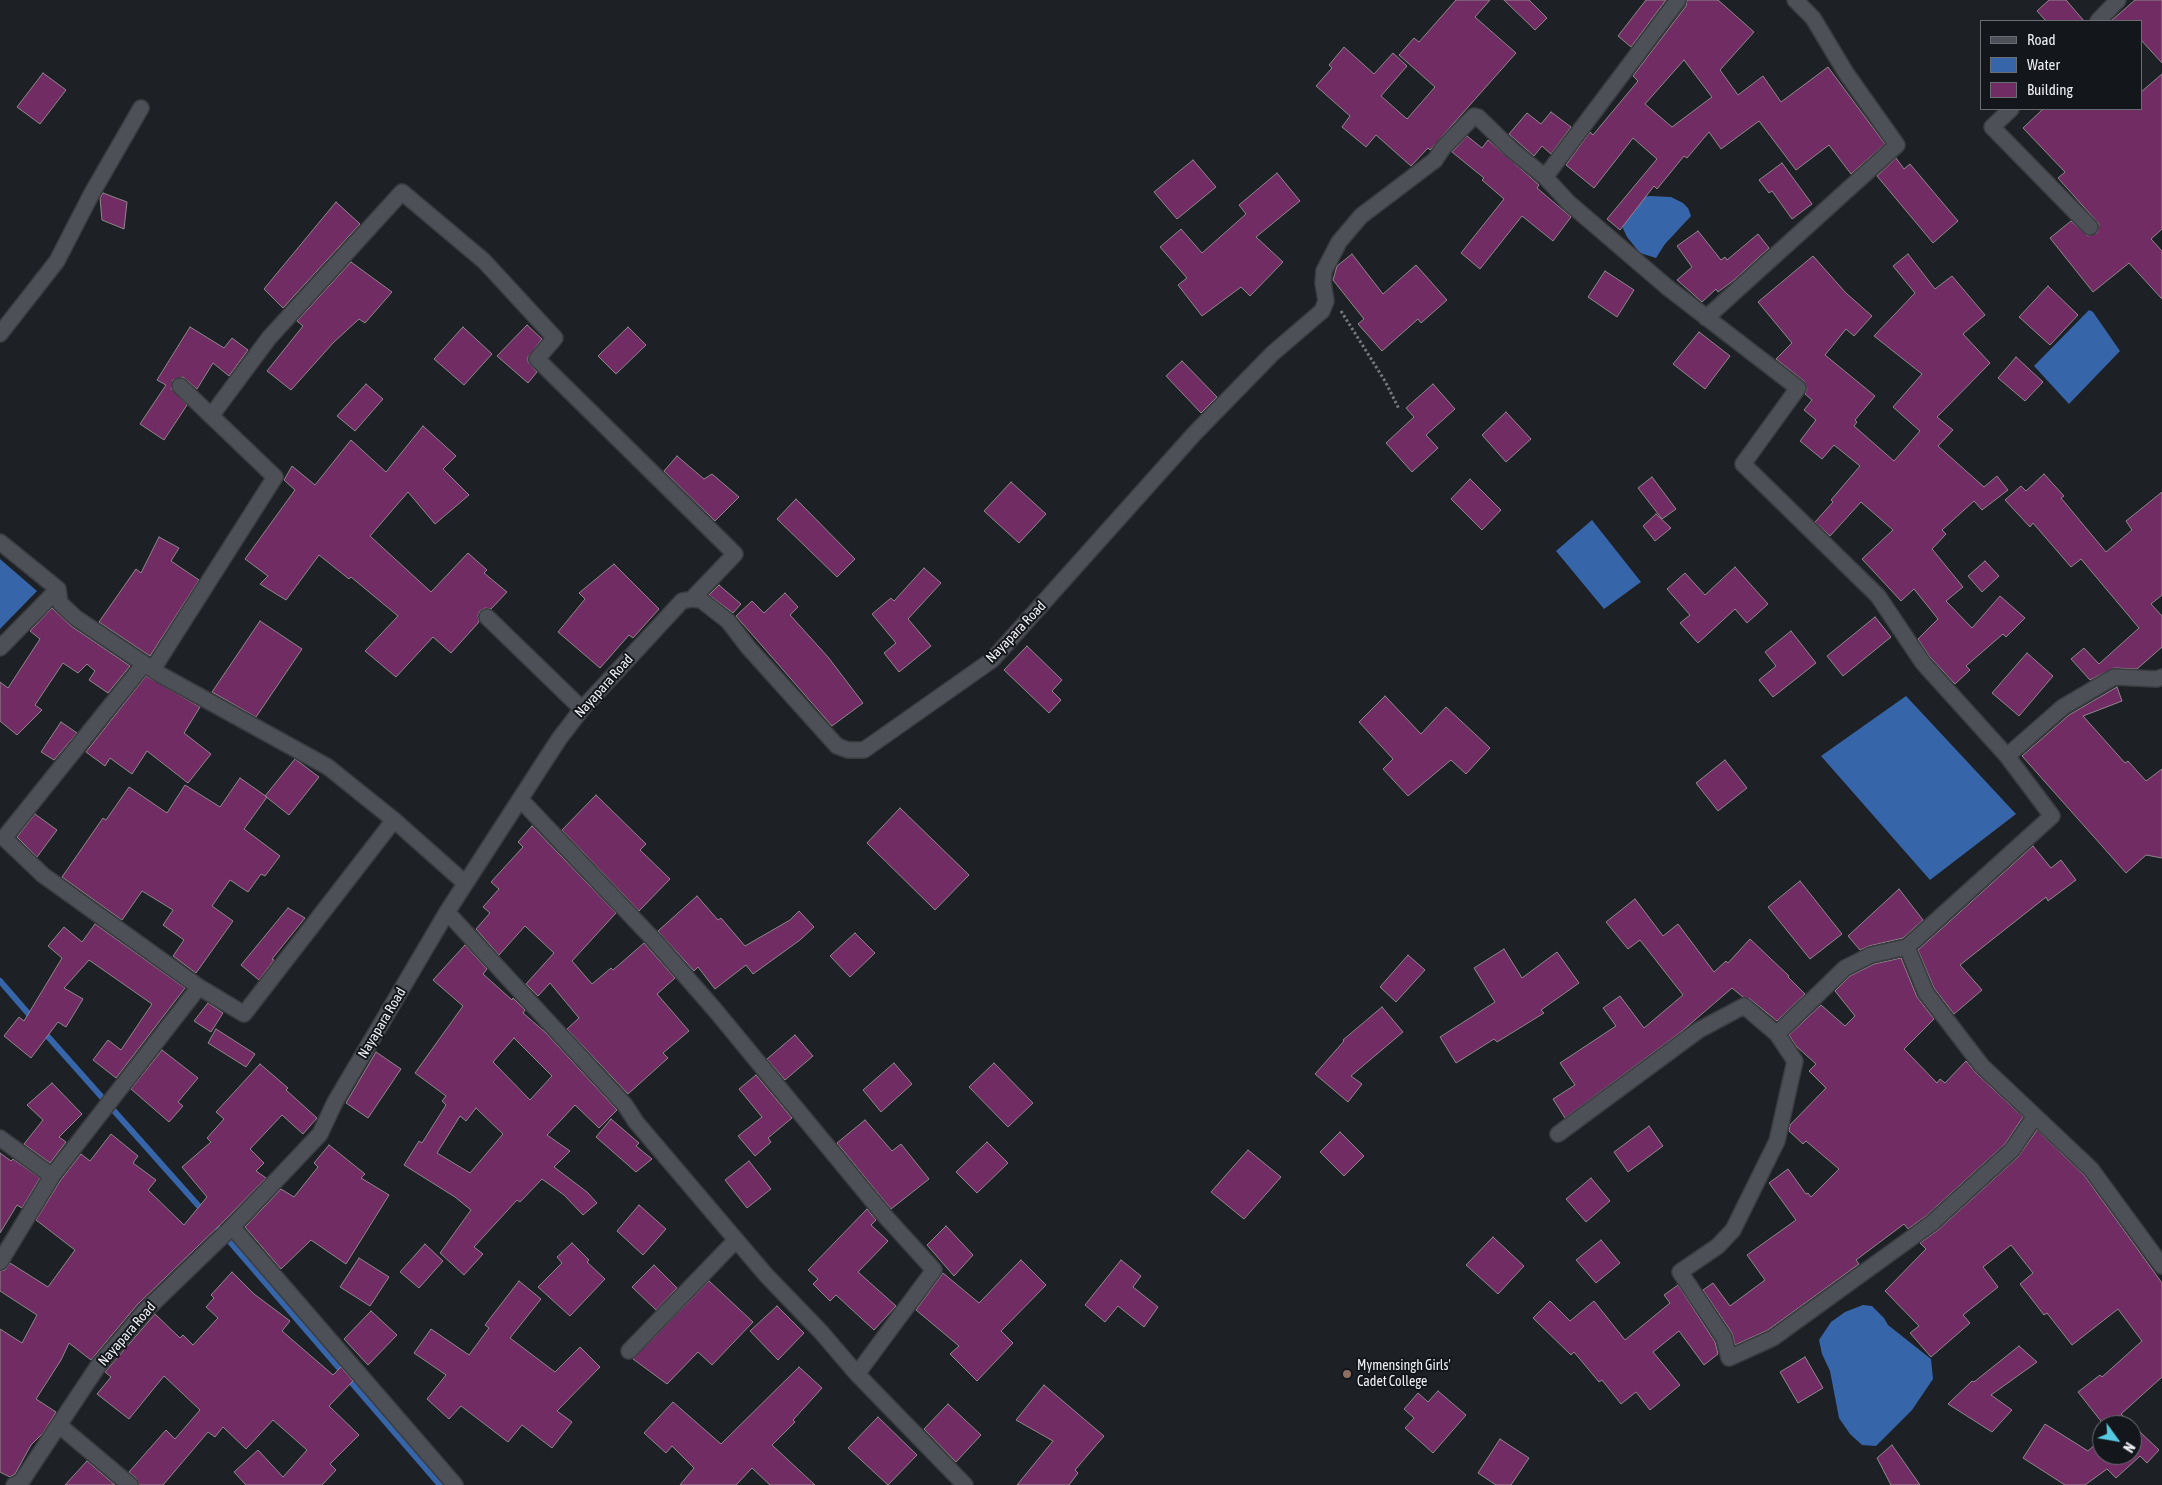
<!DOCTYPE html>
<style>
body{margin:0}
#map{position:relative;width:2162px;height:1485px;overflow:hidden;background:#1d2024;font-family:"Asap Condensed",sans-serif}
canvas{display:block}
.legend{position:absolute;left:1980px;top:20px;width:162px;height:90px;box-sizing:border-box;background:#13161b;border:1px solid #6a6d71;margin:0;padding:6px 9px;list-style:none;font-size:15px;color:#edeff2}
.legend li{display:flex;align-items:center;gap:10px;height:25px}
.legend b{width:25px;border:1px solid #6a6d71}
.north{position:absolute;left:2092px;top:1415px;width:50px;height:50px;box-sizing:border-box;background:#13161b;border:1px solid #6a6d71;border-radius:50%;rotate:122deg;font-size:14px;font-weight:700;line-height:20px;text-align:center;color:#edeff2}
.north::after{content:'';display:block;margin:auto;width:18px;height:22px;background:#57c9e2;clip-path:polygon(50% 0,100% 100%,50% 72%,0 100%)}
</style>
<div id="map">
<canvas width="2162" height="1485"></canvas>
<ul class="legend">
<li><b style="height:6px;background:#4d5056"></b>Road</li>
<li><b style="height:14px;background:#3765aa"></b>Water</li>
<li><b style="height:14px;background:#712c63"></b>Building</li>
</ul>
<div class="north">N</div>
</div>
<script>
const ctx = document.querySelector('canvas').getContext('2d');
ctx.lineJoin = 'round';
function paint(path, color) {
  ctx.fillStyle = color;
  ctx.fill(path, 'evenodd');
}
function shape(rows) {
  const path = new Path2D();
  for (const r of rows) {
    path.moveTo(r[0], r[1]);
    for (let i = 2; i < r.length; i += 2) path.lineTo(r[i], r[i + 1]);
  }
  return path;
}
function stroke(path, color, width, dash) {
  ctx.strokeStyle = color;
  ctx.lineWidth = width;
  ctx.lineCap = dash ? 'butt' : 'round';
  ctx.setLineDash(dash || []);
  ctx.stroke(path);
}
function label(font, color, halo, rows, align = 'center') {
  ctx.font = font + ' "Asap Condensed",sans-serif';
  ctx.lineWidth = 4;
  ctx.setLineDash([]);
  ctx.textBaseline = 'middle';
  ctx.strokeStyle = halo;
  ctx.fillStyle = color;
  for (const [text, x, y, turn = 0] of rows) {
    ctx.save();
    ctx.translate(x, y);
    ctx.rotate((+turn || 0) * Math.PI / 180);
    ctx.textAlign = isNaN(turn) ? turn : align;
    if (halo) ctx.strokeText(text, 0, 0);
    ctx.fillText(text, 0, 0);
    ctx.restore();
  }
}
paint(shape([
 [1650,196,1671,197,1683,203,1688,208,1691,216,1665,244,1656,258,1640,253,1627,237,1621,224,1632,198],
 [2089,310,2093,312,2120,351,2069,404,2034,366],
 [1592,520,1641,582,1604,609,1556,551],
 [0,559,37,591,0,629],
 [1906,696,2016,814,1930,880,1821,756],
 [1863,1305,1872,1306,1884,1318,1888,1325,1931,1359,1933,1379,1912,1410,1876,1446,1862,1445,1850,1434,1839,1418,1830,1371,1822,1354,1819,1340,1831,1322,1845,1312]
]), '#3765aa');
stroke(shape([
 [0,981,33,1019],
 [43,1031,204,1212],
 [212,1221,440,1485]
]), '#3765aa', 6);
const building = shape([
 [1456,0,1490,0,1475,17,1516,53,1430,150,1428,148,1411,166,1376,135,1366,147,1342,127,1350,116,1316,86,1332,68,1329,65,1344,47,1374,74,1393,53,1407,66,1381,96,1407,119,1435,87,1399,55,1414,38,1419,42,1456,0],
 [1504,0,1529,0,1547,18,1535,30,1504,0],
 [1646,0,1666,0,1631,47,1618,36,1646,0],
 [1687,0,1718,0,1754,32,1720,70,1738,95,1763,76,1781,102,1828,67,1885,144,1851,174,1829,145,1796,170,1759,121,1721,149,1709,132,1687,158,1684,156,1657,189,1654,186,1620,230,1607,219,1657,159,1633,138,1594,188,1566,165,1590,132,1593,135,1638,81,1633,76,1686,6,1687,0],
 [1684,60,1712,97,1672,127,1645,104,1684,60],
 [2049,0,2066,0,2084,21,2046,21,2037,11,2049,0],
 [2135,0,2162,0,2162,63,2141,40,2141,21,2111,21,2135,0],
 [43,73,66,90,40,124,17,107,43,73],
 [2162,74,2162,229,2151,239,2162,251,2162,299,2129,263,2093,292,2050,238,2071,221,2088,236,2097,233,2099,224,2058,178,2065,172,2023,128,2043,109,2141,109,2141,92,2162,74],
 [1551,112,1571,127,1551,154,1542,146,1534,156,1509,134,1527,113,1541,124,1551,112],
 [1467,136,1482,148,1488,140,1539,185,1537,188,1571,217,1553,241,1522,216,1480,269,1461,253,1504,199,1482,180,1484,178,1452,152,1467,136],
 [1896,158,1904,169,1910,164,1958,221,1933,243,1877,176,1896,158],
 [1193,160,1216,187,1177,219,1154,192,1193,160],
 [1782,163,1812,204,1792,219,1772,191,1769,193,1759,180,1782,163],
 [1277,173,1300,201,1256,237,1283,262,1250,296,1241,287,1202,316,1178,285,1187,278,1160,247,1181,229,1202,253,1246,214,1239,205,1277,173],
 [103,193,127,202,124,229,102,220,100,198,103,193],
 [336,202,360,224,283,308,264,289,336,202],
 [1698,231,1721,260,1725,257,1727,260,1758,234,1769,248,1734,280,1718,292,1716,289,1702,302,1677,280,1692,267,1677,246,1698,231],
 [1352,254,1383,294,1416,265,1447,300,1421,323,1418,319,1382,351,1358,324,1364,319,1333,280,1337,266,1352,254],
 [1908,254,1935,289,1952,276,1985,315,1963,334,1990,363,1937,417,1953,430,1938,446,1984,487,1997,476,2008,490,1982,510,1974,501,1942,530,1946,534,1932,549,1963,587,1946,601,1972,628,2000,596,2025,618,2006,637,2003,634,1966,666,1970,670,1955,684,1930,657,1918,639,1938,619,1914,589,1901,601,1862,559,1893,530,1861,502,1830,536,1815,522,1833,502,1831,500,1860,466,1834,445,1822,459,1800,441,1816,420,1804,410,1812,400,1805,394,1807,389,1804,381,1776,359,1792,343,1758,302,1813,256,1846,293,1872,316,1854,336,1846,329,1825,355,1875,396,1855,420,1857,422,1854,426,1894,461,1920,431,1893,407,1922,374,1874,336,1915,293,1893,266,1908,254],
 [351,262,392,292,365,323,359,319,333,343,291,390,267,371,303,326,297,321,351,262],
 [1605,271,1634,290,1617,317,1588,297,1605,271],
 [2048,286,2078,315,2050,345,2019,317,2048,286],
 [527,325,542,339,528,357,528,362,537,372,528,383,497,356,527,325],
 [190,327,224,348,232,338,248,350,229,376,213,363,197,389,183,377,173,380,171,389,187,405,164,440,140,424,166,385,157,380,190,327],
 [463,327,492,354,464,385,434,359,463,327],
 [628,327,646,345,616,374,598,356,628,327],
 [1699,332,1730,356,1705,389,1673,364,1699,332],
 [2016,357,2043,382,2025,401,1998,378,2016,357],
 [1182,361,1217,397,1201,413,1166,376,1182,361],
 [366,384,383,399,355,431,337,416,366,384],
 [1433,384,1455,409,1426,435,1438,448,1412,472,1386,443,1414,417,1406,408,1433,384],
 [1506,412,1531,439,1506,462,1482,435,1506,412],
 [423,426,456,456,443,469,469,495,435,524,408,492,370,536,431,592,468,553,487,570,484,573,507,592,491,609,485,608,480,611,478,615,479,622,451,653,433,637,396,677,365,651,398,616,351,577,349,579,319,555,286,600,260,584,268,576,245,559,295,490,284,480,292,466,315,485,351,440,386,472,423,426],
 [677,456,704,479,712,474,739,497,715,521,664,471,677,456],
 [2044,474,2064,496,2061,498,2106,552,2132,530,2126,521,2162,492,2162,595,2151,604,2162,616,2162,647,2137,669,2114,668,2090,680,2071,659,2084,648,2099,664,2139,628,2081,559,2071,567,2033,523,2030,527,2005,500,2021,486,2026,491,2044,474],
 [1652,477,1676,509,1662,519,1638,488,1652,477],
 [1470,479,1501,510,1482,530,1451,499,1470,479],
 [1011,482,1046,514,1019,543,984,511,1011,482],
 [796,499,855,559,837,577,777,519,796,499],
 [1656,514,1671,528,1655,541,1643,526,1656,514],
 [159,537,179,548,171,561,199,580,150,656,99,622,136,569,141,573,159,537],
 [1985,561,1999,576,1982,592,1968,576,1985,561],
 [614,564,659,609,633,638,629,635,600,668,558,632,585,599,579,593,614,564],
 [1735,567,1768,604,1747,623,1735,609,1698,643,1680,623,1690,615,1667,589,1685,573,1705,595,1735,567],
 [924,568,941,583,908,619,931,646,899,672,884,653,896,643,872,614,891,598,894,601,924,568],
 [719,585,741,604,733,613,709,595,719,585],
 [785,593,798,607,790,615,828,657,863,703,832,726,736,616,752,601,764,613,785,593],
 [52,608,71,626,130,666,108,693,89,680,95,671,87,664,78,673,63,663,35,705,42,710,17,735,0,721,0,682,8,688,40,639,30,631,52,608],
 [1875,617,1891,637,1843,676,1827,656,1875,617],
 [260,621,302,649,256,717,212,692,260,621],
 [1791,631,1816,663,1773,697,1759,680,1776,666,1765,652,1791,631],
 [1027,646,1062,680,1052,691,1061,700,1049,713,1004,670,1027,646],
 [2027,653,2053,676,2019,716,1992,693,2027,653],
 [146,676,200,707,184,733,211,754,188,783,147,751,132,774,110,758,105,766,86,752,146,676],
 [2117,687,2122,701,2083,716,2125,763,2128,761,2146,781,2162,769,2162,858,2146,855,2126,873,2022,756,2069,715,2117,687],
 [1385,696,1421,734,1446,707,1490,748,1466,774,1451,760,1408,796,1383,769,1393,759,1359,722,1385,696],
 [61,722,77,733,54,760,41,752,61,722],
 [295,759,319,777,289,815,265,796,295,759],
 [1725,760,1747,788,1718,811,1696,783,1725,760],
 [240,778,267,797,244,829,280,856,265,876,261,874,248,892,230,880,212,906,233,921,196,973,173,956,184,940,163,925,173,910,142,891,122,920,62,877,103,818,106,820,129,787,167,813,185,785,220,807,240,778],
 [596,795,646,844,640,850,670,879,639,911,562,830,596,795],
 [900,808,969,875,935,910,867,843,900,808],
 [35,814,57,830,37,857,17,837,35,814],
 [532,826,616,913,572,961,592,984,611,968,613,970,644,943,675,978,657,994,689,1031,663,1053,668,1058,628,1094,567,1029,579,1018,550,983,538,996,526,984,554,953,525,926,499,955,476,929,490,913,483,907,499,889,491,882,523,847,518,842,532,826],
 [2033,846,2051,868,2061,860,2076,880,2048,901,2046,897,1960,965,1982,990,1954,1014,1934,988,1918,950,2033,846],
 [1800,881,1842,934,1810,959,1768,907,1800,881],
 [1899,889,1923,920,1903,938,1869,946,1860,950,1848,936,1899,889],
 [697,896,718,920,721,918,745,946,790,920,799,911,814,927,800,940,753,974,746,965,715,989,698,967,694,971,658,931,697,896],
 [1635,899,1663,936,1678,924,1714,972,1726,961,1728,963,1750,939,1789,976,1788,977,1805,994,1777,1021,1750,999,1743,997,1732,988,1681,1032,1565,1118,1553,1099,1575,1085,1560,1063,1616,1026,1603,1008,1620,996,1644,1028,1683,995,1640,940,1628,949,1606,922,1635,899],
 [288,908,305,918,272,959,274,960,259,980,241,965,288,908],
 [95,924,185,988,116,1078,93,1060,108,1040,121,1050,152,1004,89,960,64,988,83,999,66,1027,58,1022,31,1058,4,1036,19,1017,24,1021,62,958,48,946,64,927,82,942,95,924],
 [855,933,875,953,850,977,830,956,855,933],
 [465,945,487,969,483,974,512,1000,513,998,525,1010,523,1013,546,1033,617,1110,599,1128,575,1105,547,1135,570,1151,554,1167,587,1192,597,1203,583,1215,564,1195,542,1179,520,1202,517,1200,474,1247,483,1254,464,1275,440,1253,471,1210,455,1197,404,1165,419,1141,422,1143,446,1105,442,1101,446,1096,415,1073,463,1006,433,980,465,945],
 [514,1038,552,1076,530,1100,493,1062,514,1038],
 [476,1108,503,1134,470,1173,437,1153,460,1116,466,1121,476,1108],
 [1504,949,1522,978,1557,952,1579,983,1541,1010,1544,1013,1497,1042,1494,1039,1456,1063,1440,1037,1495,1002,1474,968,1504,949],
 [1408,955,1425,970,1396,1002,1380,987,1408,955],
 [1901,958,1917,997,1934,1019,1904,1049,1937,1083,1940,1079,1945,1083,1966,1061,1976,1073,2023,1117,2005,1144,1926,1216,1908,1229,1904,1224,1856,1260,1859,1264,1768,1330,1735,1345,1732,1333,1703,1290,1713,1283,1730,1306,1765,1280,1747,1255,1796,1220,1769,1183,1788,1169,1806,1194,1808,1193,1811,1197,1839,1169,1806,1141,1803,1144,1789,1131,1790,1125,1826,1088,1809,1071,1816,1064,1796,1046,1789,1035,1821,1005,1845,1026,1855,1016,1835,991,1850,976,1874,964,1901,958],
 [208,1003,223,1013,211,1032,194,1021,208,1003],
 [1382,1007,1403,1032,1351,1076,1362,1084,1348,1102,1315,1074,1344,1041,1343,1040,1382,1007],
 [216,1029,255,1054,246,1067,208,1043,216,1029],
 [795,1035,813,1056,785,1080,767,1059,795,1035],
 [162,1050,198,1078,178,1102,183,1106,169,1122,131,1089,162,1050],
 [376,1052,401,1069,368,1118,346,1103,376,1052],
 [894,1063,912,1084,881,1112,863,1090,894,1063],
 [994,1063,1033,1103,1008,1127,969,1087,994,1063],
 [260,1064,288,1088,286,1090,317,1118,303,1134,282,1115,250,1149,264,1163,256,1171,266,1178,225,1220,137,1305,91,1360,69,1343,61,1360,36,1399,56,1412,43,1433,31,1445,15,1474,10,1477,0,1472,0,1329,22,1343,37,1315,0,1291,0,1271,5,1270,10,1263,48,1287,75,1250,36,1220,60,1181,81,1154,90,1161,111,1134,138,1156,133,1163,156,1180,148,1190,184,1225,207,1197,182,1167,211,1142,207,1138,224,1119,216,1112,260,1064],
 [756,1075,792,1118,768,1138,771,1142,755,1156,738,1136,762,1117,739,1089,756,1075],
 [52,1083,82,1114,59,1137,66,1142,50,1163,24,1144,43,1120,27,1105,52,1083],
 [611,1119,639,1143,636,1146,652,1159,636,1172,596,1137,611,1119],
 [865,1120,892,1151,901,1144,929,1179,891,1209,837,1143,865,1120],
 [1649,1126,1663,1146,1628,1172,1614,1152,1649,1126],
 [2037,1130,2084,1175,2162,1283,2162,1377,2121,1414,2159,1450,2147,1463,2140,1456,2116,1478,2107,1469,2085,1485,2065,1485,2023,1458,2045,1424,2088,1451,2102,1438,2102,1455,2132,1455,2132,1425,2104,1425,2078,1392,2100,1375,2102,1377,2142,1341,2118,1309,2072,1345,2047,1313,2044,1315,2020,1284,2033,1273,2011,1245,1983,1267,1998,1287,1963,1315,1970,1323,1931,1357,1910,1333,1919,1326,1885,1291,1926,1249,1920,1243,1938,1230,2018,1157,2037,1130],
 [1340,1132,1364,1156,1344,1176,1320,1152,1340,1132],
 [987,1142,1008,1163,977,1193,956,1172,987,1142],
 [329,1145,365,1174,361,1178,389,1195,346,1264,311,1240,281,1269,245,1227,281,1189,294,1197,318,1167,314,1163,329,1145],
 [1248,1150,1281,1177,1244,1219,1211,1192,1248,1150],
 [0,1153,11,1161,13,1159,40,1178,22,1208,17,1205,0,1233,0,1153],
 [749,1161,771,1189,747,1208,725,1180,749,1161],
 [1591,1178,1610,1201,1586,1222,1566,1199,1591,1178],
 [639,1205,666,1229,643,1255,617,1231,639,1205],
 [867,1209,876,1220,871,1225,888,1241,858,1272,896,1306,874,1330,836,1295,830,1301,813,1284,818,1279,808,1270,867,1209],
 [946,1226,973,1255,954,1276,927,1245,946,1226],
 [1493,1237,1524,1266,1498,1294,1466,1265,1493,1237],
 [1601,1240,1620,1263,1596,1283,1576,1260,1601,1240],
 [572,1243,589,1260,587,1262,605,1279,570,1316,538,1287,562,1263,557,1257,572,1243],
 [425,1244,443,1261,419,1288,400,1272,425,1244],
 [359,1258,389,1277,370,1306,340,1287,359,1258],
 [1021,1260,1046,1285,1001,1331,1013,1343,977,1381,950,1354,959,1346,916,1310,943,1273,979,1303,1021,1260],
 [1121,1260,1141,1276,1133,1287,1158,1307,1144,1327,1118,1306,1105,1322,1085,1305,1121,1260],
 [654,1265,677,1288,656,1310,632,1287,654,1265],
 [232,1272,254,1294,290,1321,282,1331,333,1375,341,1367,353,1381,329,1406,359,1435,330,1464,336,1470,322,1485,246,1485,234,1472,258,1450,283,1477,307,1450,273,1420,246,1449,223,1427,215,1437,208,1432,163,1485,139,1485,136,1478,129,1472,166,1430,175,1439,200,1410,164,1376,129,1419,97,1394,111,1377,105,1372,155,1314,180,1338,183,1335,193,1345,218,1318,206,1307,214,1298,211,1295,232,1272],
 [519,1281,541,1299,510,1338,555,1372,580,1347,600,1367,557,1411,572,1422,552,1448,522,1425,508,1442,461,1406,449,1419,427,1399,446,1375,414,1353,431,1329,469,1355,489,1328,485,1325,519,1281],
 [709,1281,753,1322,712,1365,698,1352,667,1384,633,1359,709,1281],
 [1678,1285,1715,1342,1718,1354,1704,1365,1679,1331,1653,1352,1680,1385,1650,1410,1636,1392,1621,1404,1602,1380,1599,1382,1574,1352,1571,1355,1533,1318,1550,1301,1570,1321,1594,1301,1625,1340,1670,1303,1664,1295,1678,1285],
 [777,1306,804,1333,778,1360,750,1331,777,1306],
 [371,1311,397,1335,368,1365,344,1339,371,1311],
 [2019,1346,2037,1362,1991,1395,2012,1410,1992,1432,1948,1404,1972,1381,1974,1382,2019,1346],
 [1805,1357,1823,1388,1798,1403,1780,1372,1805,1357],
 [799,1367,822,1388,793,1420,795,1422,772,1445,815,1485,770,1485,752,1468,736,1485,680,1485,694,1468,672,1446,666,1453,644,1433,673,1402,721,1444,799,1367],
 [1044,1385,1104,1436,1075,1470,1078,1473,1069,1485,1017,1485,1053,1441,1016,1420,1044,1385],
 [1438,1391,1466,1415,1433,1453,1405,1428,1414,1418,1404,1409,1418,1393,1428,1402,1438,1391],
 [948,1404,981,1435,956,1462,924,1429,948,1404],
 [878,1417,917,1455,888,1485,848,1448,878,1417],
 [1500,1439,1529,1458,1511,1485,1496,1485,1478,1473,1500,1439],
 [1892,1445,1920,1485,1891,1485,1877,1458,1892,1445],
 [87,1461,115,1485,65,1485,87,1461]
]);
paint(building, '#712c63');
stroke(building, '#8e888c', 1);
const street = shape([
 [2098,21,2118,0],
 [2011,109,1992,127,2090,227],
 [1545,177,1678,0],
 [1706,318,1897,145,1846,73,1813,18,1795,0],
 [0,334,57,261,92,193,141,108],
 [211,416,269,338,402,192,484,261,555,338,537,359,735,554,692,599],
 [0,542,58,589,60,603,76,618,161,675,328,767,394,820,465,883],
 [487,617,582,709],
 [0,648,58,589],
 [144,664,4,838,43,875,199,987,244,1014,394,820],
 [153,669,275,477,180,386],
 [2007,756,2063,707,2114,677,2157,679,2162,677],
 [520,799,655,941,715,1010,885,1216,934,1270,857,1374,965,1485],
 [447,912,625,1105,636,1122,766,1275,821,1332,857,1374],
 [1777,1034,1795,1061,1777,1141,1733,1230,1718,1246,1680,1272,1724,1338,1729,1358,1773,1338,1932,1223,2012,1150,2035,1116],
 [1558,1134,1699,1030,1744,1006,1777,1034,1845,968,1871,955,1907,947],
 [0,1138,52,1176],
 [232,1227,455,1485],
 [0,1262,52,1176,199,987],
 [629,1351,736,1240],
 [60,1426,130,1485],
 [14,1485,21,1482,98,1366,144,1312,232,1227,320,1134,335,1102,447,912,559,739,582,709,682,601,692,599,701,600,728,621,748,647,837,746,848,750,864,750,992,660,1195,433,1273,353,1322,311,1326,301,1323,283,1324,271,1339,242,1361,216,1435,160,1443,148,1474,116,1478,117,1512,150,1545,177,1569,203,1667,287,1798,388,1743,464,1878,596,1923,663,2007,756,2052,816,1907,947,1926,993,1982,1066,2091,1169,2162,1266]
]);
stroke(street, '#3a3c40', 18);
stroke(shape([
 [1341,311,1385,381,1399,409]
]), '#77797d', 3, [2.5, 2.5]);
stroke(street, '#4d5056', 15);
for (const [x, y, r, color] of [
 [1347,1374,5,"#8d6e63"]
]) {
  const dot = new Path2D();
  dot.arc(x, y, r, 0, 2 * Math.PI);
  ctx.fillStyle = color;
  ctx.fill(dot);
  stroke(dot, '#13161b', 2);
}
label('14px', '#edeff2', '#13161b', [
 ["Nayapara Road",1016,632,-46],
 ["Nayapara Road",604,686,-48],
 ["Nayapara Road",382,1023,-59],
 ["Nayapara Road",127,1334,-49]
]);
label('14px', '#edeff2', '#13161b', [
 ["Mymensingh Girls'",1357,1366],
 ["Cadet College",1357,1382]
], 'left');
</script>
